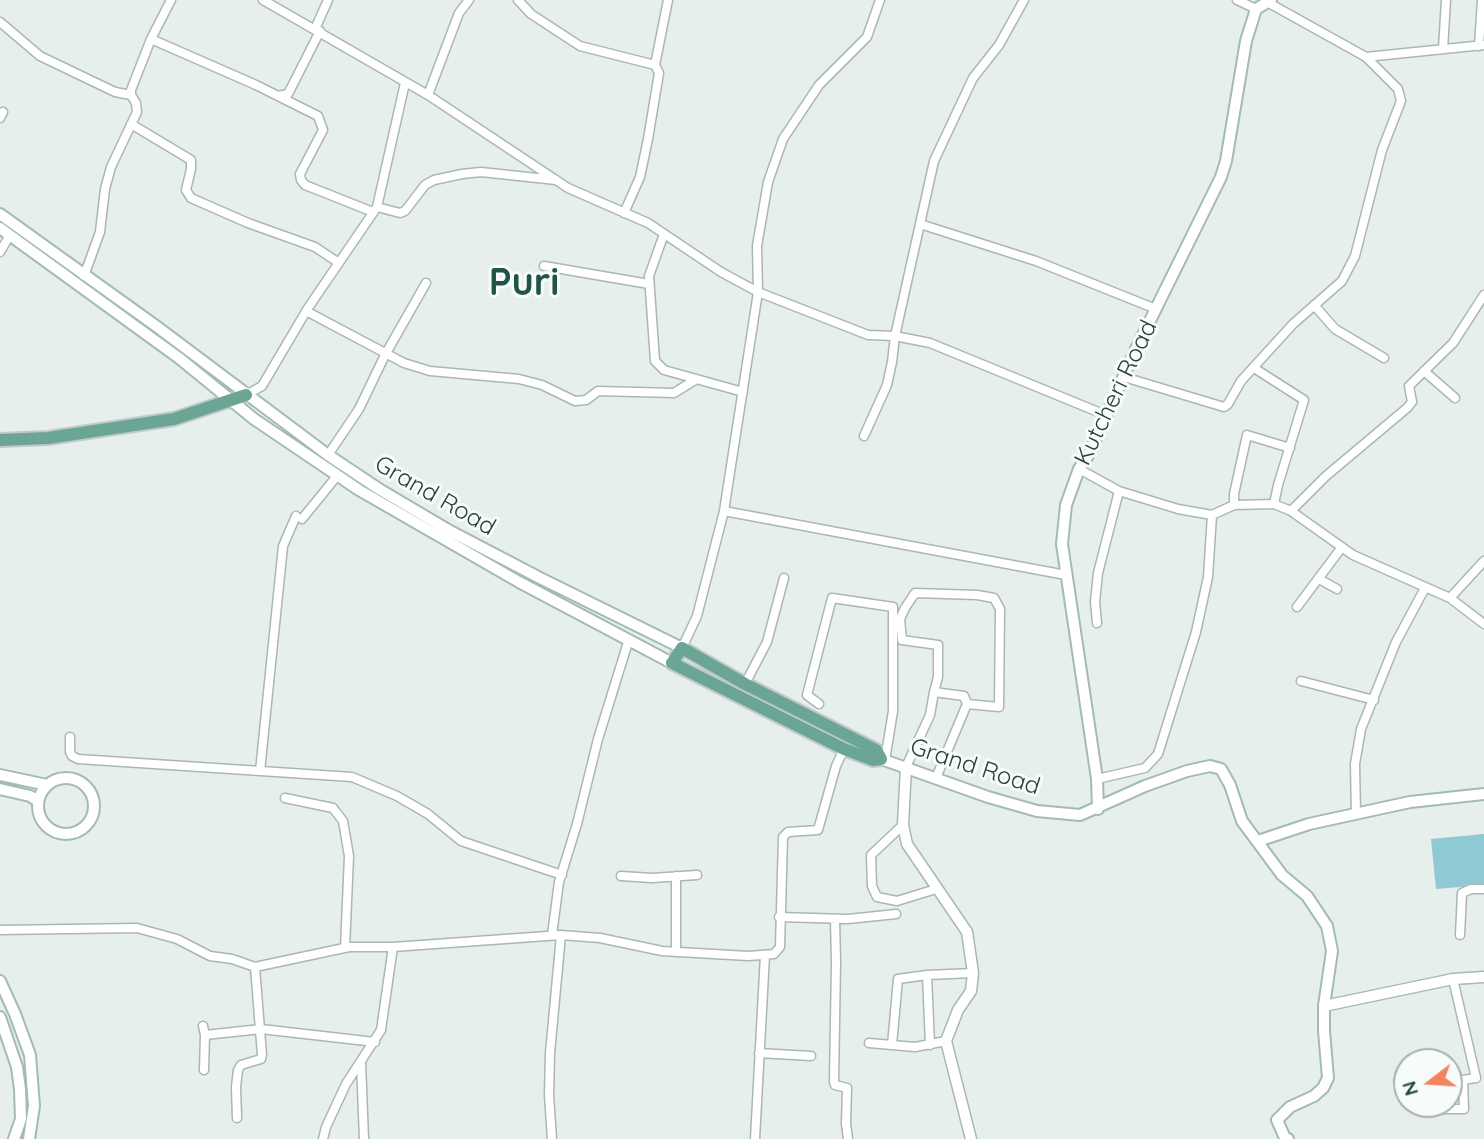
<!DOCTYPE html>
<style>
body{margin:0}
#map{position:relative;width:1484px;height:1139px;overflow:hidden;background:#e6efeb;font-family:Quicksand,sans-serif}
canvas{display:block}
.north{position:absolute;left:1393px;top:1048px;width:70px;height:70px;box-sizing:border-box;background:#f7fbf9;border:2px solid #a3b1ad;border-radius:50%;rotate:253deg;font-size:19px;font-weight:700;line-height:28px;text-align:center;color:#24423a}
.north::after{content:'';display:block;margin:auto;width:24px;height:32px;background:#f4845f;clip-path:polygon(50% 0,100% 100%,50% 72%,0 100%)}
</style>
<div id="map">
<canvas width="1484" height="1139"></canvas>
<div class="north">N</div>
</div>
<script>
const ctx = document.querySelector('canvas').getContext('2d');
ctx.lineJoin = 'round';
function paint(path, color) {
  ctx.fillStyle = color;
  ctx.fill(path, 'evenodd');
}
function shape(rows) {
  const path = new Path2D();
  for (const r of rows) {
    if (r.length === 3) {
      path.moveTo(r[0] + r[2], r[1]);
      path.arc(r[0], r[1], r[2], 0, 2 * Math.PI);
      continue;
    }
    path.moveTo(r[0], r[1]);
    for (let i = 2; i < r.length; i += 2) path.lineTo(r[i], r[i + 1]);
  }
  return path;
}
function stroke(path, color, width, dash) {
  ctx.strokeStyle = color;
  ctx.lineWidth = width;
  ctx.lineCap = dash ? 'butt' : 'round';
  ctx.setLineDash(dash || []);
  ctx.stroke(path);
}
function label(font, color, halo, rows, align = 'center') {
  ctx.font = font + ' Quicksand,sans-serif';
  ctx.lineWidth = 6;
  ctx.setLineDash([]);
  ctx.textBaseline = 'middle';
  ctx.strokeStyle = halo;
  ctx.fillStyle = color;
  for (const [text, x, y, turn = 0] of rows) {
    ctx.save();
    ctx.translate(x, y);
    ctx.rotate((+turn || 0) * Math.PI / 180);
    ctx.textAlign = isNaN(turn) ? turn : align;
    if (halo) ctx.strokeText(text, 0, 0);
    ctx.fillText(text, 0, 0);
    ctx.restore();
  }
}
paint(shape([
 [1484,834,1484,885,1436,889,1431,839]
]), '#8ec9d4');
const minor = shape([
 [263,0,428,95,568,188,648,223,721,272,758,292,868,335,895,336,930,343,1108,416],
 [518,0,531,14,580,46,655,65],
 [1237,0,1256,9],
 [1267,2,1366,57,1484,45],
 [0,22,40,56,115,92,131,95],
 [315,29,328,0],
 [151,39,256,85,318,116,323,130,300,174,301,180,305,185,373,212],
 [1479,46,1482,0],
 [1443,49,1446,0],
 [428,95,459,13,469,0],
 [278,96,288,94,320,31],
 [0,118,3,112],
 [131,124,191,160,191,169,186,190,191,198,248,223,315,247,339,263],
 [377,207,400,213,405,211,425,185,434,180,462,174,481,172,556,180],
 [624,213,640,177,648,139,659,73,655,65,668,0],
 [920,224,1036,261,1156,309],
 [664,234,649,276,655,361,664,370,743,392],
 [0,252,10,235],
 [544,266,649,284],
 [84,276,100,232,105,189,111,167,137,112,136,103,131,95,131,90,151,39,171,0],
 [1314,305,1335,329,1384,358],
 [306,311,404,363,430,371,519,379,542,385,575,401,586,400,598,391,674,393,695,380],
 [1254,368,1304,400,1278,485,1274,504],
 [1424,371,1455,398],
 [1124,377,1224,407,1228,404,1241,381,1293,324,1342,281,1355,256,1382,150,1401,101,1398,89,1366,57],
 [246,395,262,386,308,308,377,207,405,83],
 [864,436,887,385,892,362,895,336,934,161,973,78,999,45,1024,0],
 [328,455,359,409,385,355,426,283],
 [1079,469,1119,491,1178,509,1212,515,1234,505,1274,504,1291,511,1353,555,1450,598,1484,624],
 [1234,505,1234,494,1247,435,1290,448],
 [724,511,1066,575],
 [1291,511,1326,476,1407,408,1412,402,1409,386,1453,343,1484,295],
 [302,519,337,476],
 [1319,579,1337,589],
 [1450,598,1484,561],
 [1297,607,1342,547],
 [1097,623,1095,602,1098,573,1119,491],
 [682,648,697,616,724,511,758,292,757,246,768,182,783,139,819,85,867,37,880,0],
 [1301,681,1374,700],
 [745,684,767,642,784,578],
 [819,704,807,695,832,598,893,607,893,711,885,760],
 [70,737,70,752,72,756,78,759,352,777,397,796,428,814,461,841,562,875],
 [906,767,930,715,934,692,938,677,938,645,902,640,900,619,905,608,915,593,977,595,994,598,1000,609,999,707,967,704,964,696,934,692],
 [260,771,283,546,296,516],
 [936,778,967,704],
 [1097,779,1145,768,1158,754,1196,632,1208,577,1212,515],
 [285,798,333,808,343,821,349,856,345,948],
 [1356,814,1355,764,1361,729,1396,642,1425,588],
 [903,825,871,855,872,886,877,897,897,901,936,889],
 [621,876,652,878,697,875],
 [779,917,848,919,896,914],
 [835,919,836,962,834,1082,835,1085,847,1088,846,1124,848,1139],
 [0,930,137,928,177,939,210,956,232,959,255,967,349,947,393,947,561,935,600,938,662,951,748,956,774,954,780,947,783,837,788,832,818,830,836,766,844,749],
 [552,935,559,882,577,824,598,739,629,639],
 [1460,935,1462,893,1471,889,1484,889],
 [676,952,676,876],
 [927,975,930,1045],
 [203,1026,205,1035,204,1070],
 [205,1035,261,1029,375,1042],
 [869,1043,915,1047,946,1041],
 [892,1045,898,979,927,975,973,973],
 [759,1053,811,1056],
 [361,1062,364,1139],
 [1426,1109,1464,1109,1463,1080,1476,1078,1453,979],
 [237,1118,236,1087,238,1070,241,1065,261,1059,262,1055,255,967],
 [323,1139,326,1127,346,1084,381,1030,393,947],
 [552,1139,549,1095,550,1053,561,935],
 [755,1139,765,955]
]);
const tertiary = shape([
 [906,767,903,825,907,844,967,932,973,973,971,991,958,1010,946,1041,971,1139],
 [1324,1006,1453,979,1484,977]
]);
const secondary = shape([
 [0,214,156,326,328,455,379,489,450,531,540,578,682,648],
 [0,228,179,358,254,419,359,490,519,582,672,663],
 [881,759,988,797,1037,811,1080,815,1145,786,1187,771,1210,766,1221,769,1230,785,1242,821,1282,875,1307,896,1327,926,1332,951,1324,1006,1324,1031,1328,1078,1323,1088,1314,1096,1290,1107,1277,1120,1285,1138,1288,1139],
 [0,775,47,785],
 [66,806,28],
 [0,789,30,796,38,801],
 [1098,809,1097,779,1062,544,1066,505,1079,469,1089,454,1134,353,1221,177,1226,161,1246,41,1256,9,1271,0],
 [1258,841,1309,824,1410,802,1484,794],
 [0,981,15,1014,30,1055,34,1106,29,1139],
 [0,1017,17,1067,20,1089,21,1119,14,1139]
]);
const primary = shape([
 [0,440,48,438,174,419,246,395],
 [682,648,745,684,876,750,881,759,873,760,844,749,672,663,682,648]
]);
stroke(minor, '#a8b8b2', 11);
stroke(tertiary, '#a8b8b2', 13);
stroke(secondary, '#a4bbb3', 14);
stroke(primary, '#c2cac8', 16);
stroke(minor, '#fff', 8);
stroke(tertiary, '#fff', 10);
stroke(secondary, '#fff', 10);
stroke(primary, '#6aa596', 12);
label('24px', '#24423a', '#f7fbf9', [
 ["Kutcheri Road",1116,393,-64],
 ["Grand Road",435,496,30],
 ["Grand Road",975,767,18]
]);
label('bold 38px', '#1f5548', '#f7fbf9', [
 ["Puri",524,284]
]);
</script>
